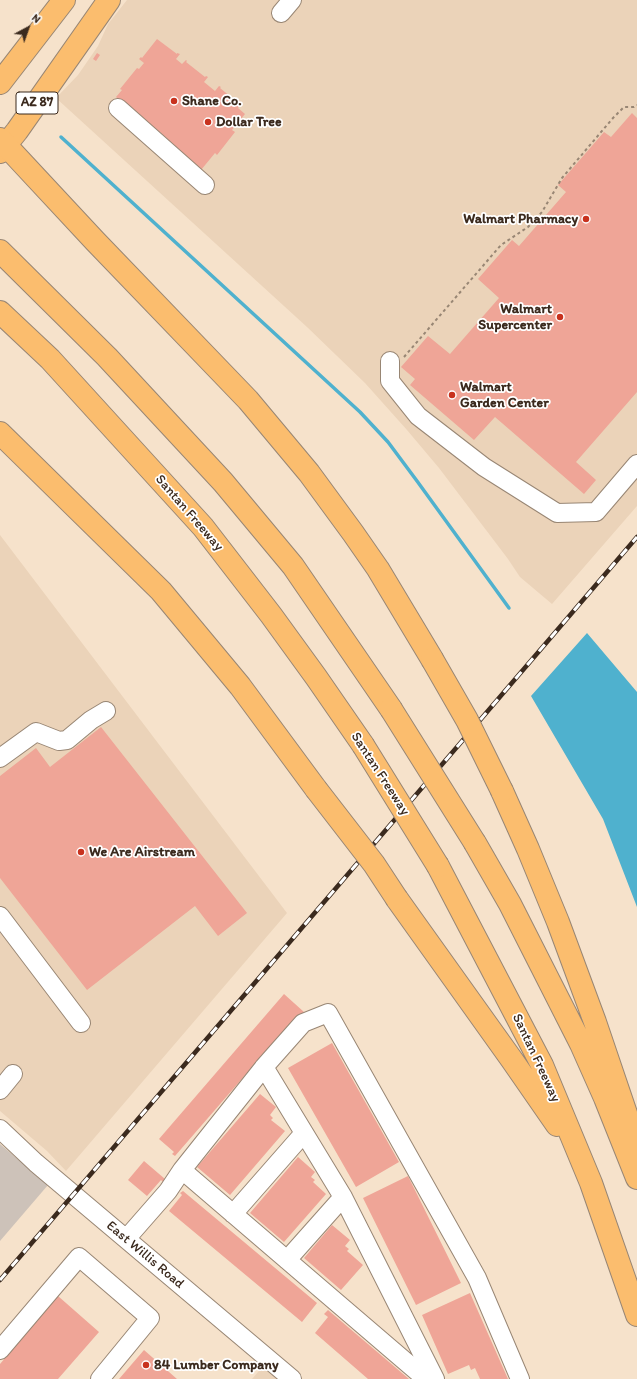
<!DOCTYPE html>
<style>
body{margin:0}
#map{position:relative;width:637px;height:1379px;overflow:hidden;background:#f6e2cb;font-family:Itim,sans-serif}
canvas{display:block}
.north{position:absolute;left:8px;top:8px;width:40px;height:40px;-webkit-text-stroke:3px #fff;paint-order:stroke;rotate:41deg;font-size:11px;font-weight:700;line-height:16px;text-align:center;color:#3b2a1e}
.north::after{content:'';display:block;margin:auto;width:14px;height:18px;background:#3b2a1e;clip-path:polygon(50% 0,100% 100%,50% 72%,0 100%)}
</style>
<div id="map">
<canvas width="637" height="1379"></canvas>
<div class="north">N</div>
</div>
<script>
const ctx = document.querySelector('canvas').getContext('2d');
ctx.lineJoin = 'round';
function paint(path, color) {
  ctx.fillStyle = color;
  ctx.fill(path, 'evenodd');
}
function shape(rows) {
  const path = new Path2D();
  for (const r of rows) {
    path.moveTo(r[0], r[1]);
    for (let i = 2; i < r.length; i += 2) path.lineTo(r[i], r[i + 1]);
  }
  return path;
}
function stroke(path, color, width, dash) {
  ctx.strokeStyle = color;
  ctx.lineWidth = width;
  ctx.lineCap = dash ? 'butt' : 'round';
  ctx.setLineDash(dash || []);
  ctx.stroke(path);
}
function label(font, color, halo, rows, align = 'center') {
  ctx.font = font + ' Itim,sans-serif';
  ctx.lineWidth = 3.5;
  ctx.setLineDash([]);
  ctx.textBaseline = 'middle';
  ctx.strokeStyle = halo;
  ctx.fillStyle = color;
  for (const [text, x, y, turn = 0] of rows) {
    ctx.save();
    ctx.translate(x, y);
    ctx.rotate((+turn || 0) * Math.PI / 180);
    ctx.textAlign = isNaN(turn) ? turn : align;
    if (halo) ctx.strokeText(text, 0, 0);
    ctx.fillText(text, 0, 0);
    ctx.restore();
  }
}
paint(shape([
 [127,0,637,0,637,506,552,604,520,577,508,559,439,468,407,430,365,383,307,327,56,98,78,75,98,46,108,24],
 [0,535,287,913,66,1171,47,1151,0,1111],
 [264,1365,281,1379,252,1379]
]), '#ebd3b9');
paint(shape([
 [0,1144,48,1185,0,1241]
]), '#cdc2b9');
paint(shape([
 [587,633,637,692,637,907,603,819,531,696]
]), '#4fb1ce');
stroke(shape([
 [61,137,360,412,388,442,417,481,509,608]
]), '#4fb1ce', 3.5);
paint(shape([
 [157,39,177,54,177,53,180,54,176,59,182,64,186,60,187,61,186,62,205,77,206,76,208,77,204,82,215,91,219,86,221,87,220,88,237,102,239,100,242,103,238,108,245,114,232,130,235,132,217,155,215,153,201,170,162,139,164,136,160,132,159,135,116,97,122,90,120,89,137,68,139,69,144,63,139,59,141,57,142,58],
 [97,53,100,55,96,61,93,59],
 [632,113,637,118,637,392,576,462,596,480,584,494,495,417,474,440,410,385,415,379,401,367,428,336,450,354,499,298,478,279,512,240,519,246,566,192,558,185,604,132,611,137],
 [101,727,247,913,218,936,195,906,87,990,0,878,0,776,36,748,50,767],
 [284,994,304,1012,249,1076,247,1073,175,1156,172,1154,174,1152,159,1139],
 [332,1043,399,1162,356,1187,288,1068],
 [260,1094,276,1107,270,1115,273,1118,271,1120,285,1131,230,1195,197,1167],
 [298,1157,315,1172,311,1177,315,1180,313,1182,326,1194,284,1242,250,1213],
 [144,1161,165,1179,163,1182,161,1180,147,1196,128,1180],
 [408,1176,461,1283,416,1305,363,1198],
 [183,1191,317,1303,302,1322,169,1211,182,1195,180,1193],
 [332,1225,350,1240,345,1246,349,1249,347,1251,363,1265,341,1290,304,1258],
 [470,1293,508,1379,480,1379,475,1368,471,1370,469,1365,448,1374,422,1315],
 [58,1296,99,1332,58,1379,0,1379,0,1364],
 [328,1310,409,1379,368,1379,315,1333,328,1317,324,1314],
 [144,1350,177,1379,119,1379]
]), '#efa597');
const minor = shape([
 [281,13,292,0],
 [118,108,205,185],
 [390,361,390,381,418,416,484,467,557,513,596,512,637,464],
 [0,758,36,732,59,741,67,740,91,720,106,711],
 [0,916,81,1023],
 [264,1067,343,1197,435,1379],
 [0,1090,13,1074],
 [0,1129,36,1163,292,1379],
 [233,1214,304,1133],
 [126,1239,168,1191,182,1170],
 [287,1260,343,1197],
 [0,1350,79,1257,150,1318,100,1379],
 [426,1379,182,1170,264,1067,303,1023,328,1013,477,1278,520,1379]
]);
const major = shape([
 [0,83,64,0],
 [0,152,17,131,109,0]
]);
const highway = shape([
 [0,139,95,241,248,400,309,473,353,533,378,569,432,659],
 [0,251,107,357,223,482,293,566,391,709],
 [0,312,50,359,203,527,271,615,316,677,363,745],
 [0,433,161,591,240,686,316,789],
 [502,791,528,849,558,922,595,1022,637,1146],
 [475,843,510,904,581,1044,605,1098,637,1178],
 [438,866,542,1065,591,1183,637,1315],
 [397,899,512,1060,557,1125]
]);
stroke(minor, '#988674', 20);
stroke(major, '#988674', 24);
stroke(highway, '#988674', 24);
stroke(shape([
 [404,357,501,245,528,227,542,212,562,178,613,118,624,107,634,107,637,105]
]), '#988674', 2, [3, 3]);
stroke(minor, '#fff', 18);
stroke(major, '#fbbd6e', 22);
stroke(highway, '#fbbd6e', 22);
const rail = shape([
 [0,1280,637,537]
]);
stroke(rail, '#3b2a1e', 4.5);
stroke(rail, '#fff', 3, [9]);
const highwayBridge = shape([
 [432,659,467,720,502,791],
 [391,709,475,843],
 [363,745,438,866],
 [316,789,374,864,397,899]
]);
stroke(highwayBridge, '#988674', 24, []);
stroke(highwayBridge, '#fbbd6e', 22);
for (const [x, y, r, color] of [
 [174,101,4,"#c8321e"],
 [208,122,4,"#c8321e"],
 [586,219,4,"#c8321e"],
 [560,317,4,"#c8321e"],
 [452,395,4,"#c8321e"],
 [81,852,4,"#c8321e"],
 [146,1365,4,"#c8321e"]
]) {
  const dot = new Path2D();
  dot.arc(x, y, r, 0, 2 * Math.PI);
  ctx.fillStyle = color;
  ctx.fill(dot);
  stroke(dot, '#fff', 1.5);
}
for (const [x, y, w] of [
 [37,103,42]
]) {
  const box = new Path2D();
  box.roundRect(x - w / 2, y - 11, w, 22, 3);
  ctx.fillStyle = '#fff';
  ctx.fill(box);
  stroke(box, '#3b2a1e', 1);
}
label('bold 13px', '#3b2a1e', null, [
 ["AZ 87",37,103]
]);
label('bold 14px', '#3b2a1e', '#fff', [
 ["Shane Co.",182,101],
 ["Dollar Tree",216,122],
 ["Walmart Pharmacy",578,219,"right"],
 ["Walmart",552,309,"right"],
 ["Supercenter",552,325,"right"],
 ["Walmart",460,387],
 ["Garden Center",460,403],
 ["We Are Airstream",89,852],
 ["84 Lumber Company",154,1365]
], 'left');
label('14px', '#3b2a1e', '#fff', [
 ["Santan Freeway",189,513,49],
 ["Santan Freeway",380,774,57],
 ["Santan Freeway",536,1058,65],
 ["East Willis Road",145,1255,40]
]);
</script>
